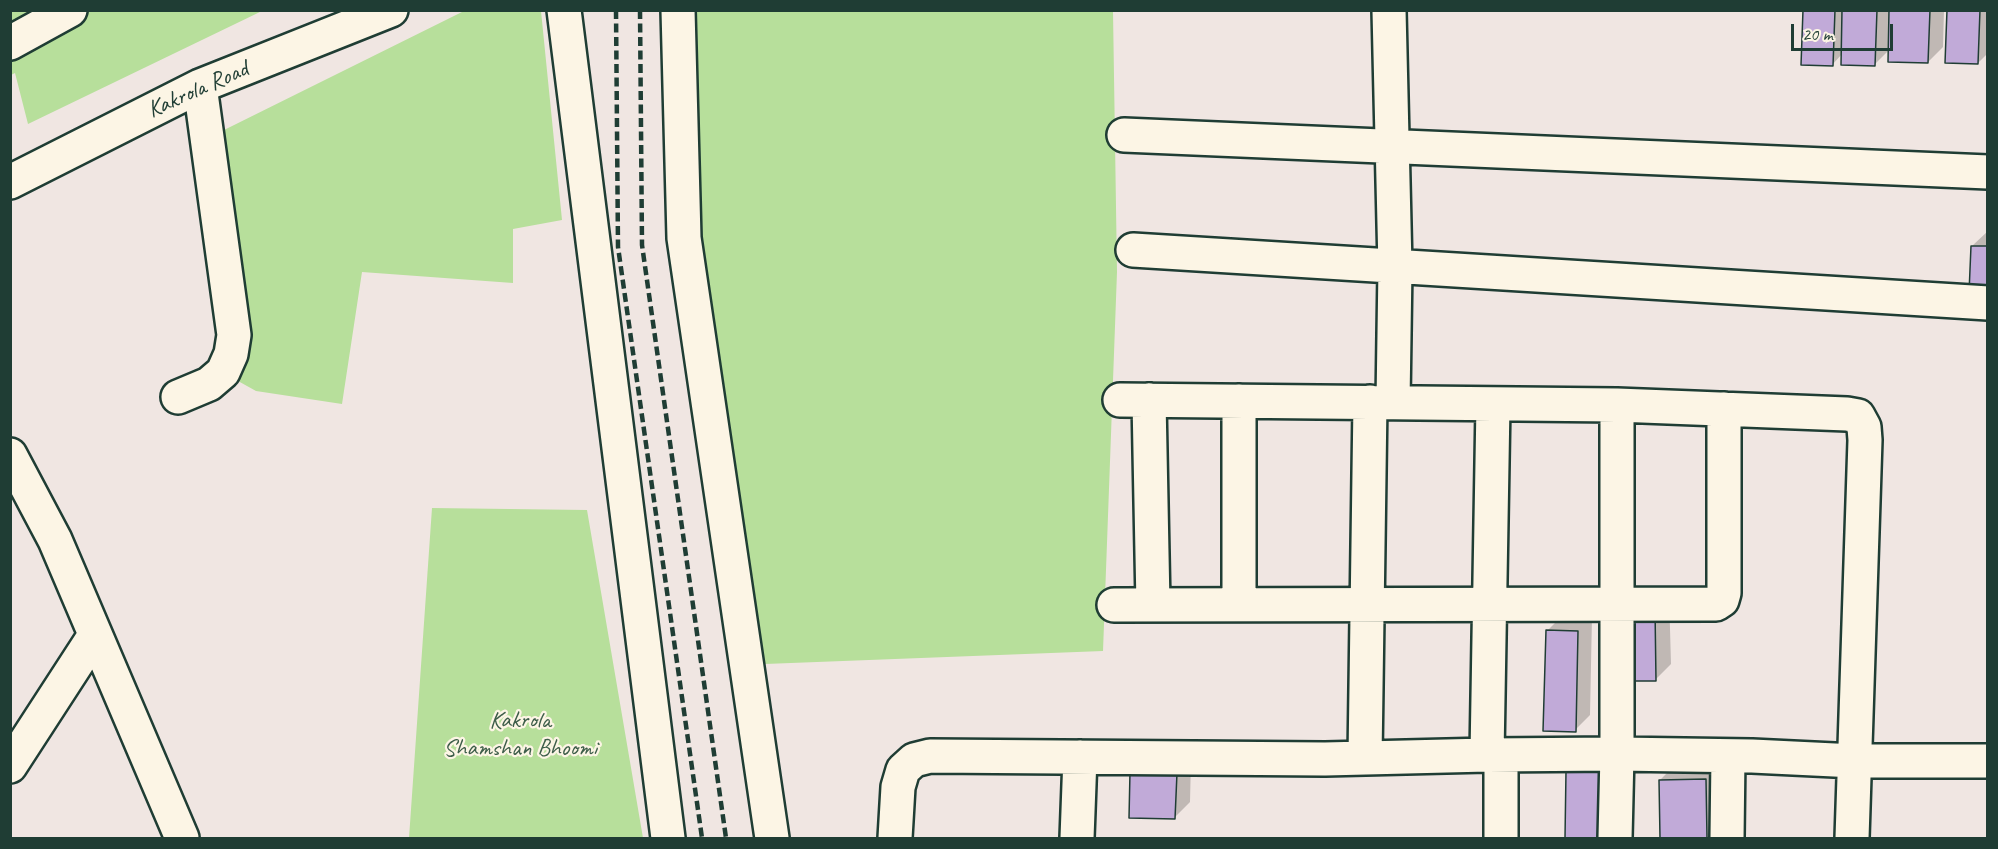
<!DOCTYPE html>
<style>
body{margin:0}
#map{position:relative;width:1998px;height:849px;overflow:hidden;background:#f0e6e2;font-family:Caveat,sans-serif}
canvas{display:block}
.frame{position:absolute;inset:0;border:12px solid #1f3d34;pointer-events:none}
.scale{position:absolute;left:1791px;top:24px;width:102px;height:27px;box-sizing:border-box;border:3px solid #1f3d34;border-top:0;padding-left:8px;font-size:18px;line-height:21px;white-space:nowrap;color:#1f3d34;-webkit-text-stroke:4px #fcf5e5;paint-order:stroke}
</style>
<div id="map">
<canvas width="1998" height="849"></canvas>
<div class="frame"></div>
<div class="scale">20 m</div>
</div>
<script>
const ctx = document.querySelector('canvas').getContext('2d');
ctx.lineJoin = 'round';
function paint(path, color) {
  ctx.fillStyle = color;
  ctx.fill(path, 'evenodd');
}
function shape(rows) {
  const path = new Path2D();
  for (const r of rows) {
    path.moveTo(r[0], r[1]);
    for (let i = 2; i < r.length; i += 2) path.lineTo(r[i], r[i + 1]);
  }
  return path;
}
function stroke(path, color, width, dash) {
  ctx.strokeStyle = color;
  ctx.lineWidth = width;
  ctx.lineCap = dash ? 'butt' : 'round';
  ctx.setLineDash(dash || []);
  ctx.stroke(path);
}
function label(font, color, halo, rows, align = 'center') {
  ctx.font = font + ' Caveat,sans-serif';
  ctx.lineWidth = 4.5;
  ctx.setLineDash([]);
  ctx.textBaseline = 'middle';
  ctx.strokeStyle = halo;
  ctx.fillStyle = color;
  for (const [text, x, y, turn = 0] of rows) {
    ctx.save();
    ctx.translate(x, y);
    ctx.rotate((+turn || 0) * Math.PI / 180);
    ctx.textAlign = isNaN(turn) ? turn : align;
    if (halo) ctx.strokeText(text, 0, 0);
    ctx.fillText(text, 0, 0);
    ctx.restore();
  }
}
paint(shape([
 [11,11,262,11,28,124,15,73,11,75],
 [464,11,541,11,562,220,513,229,513,283,362,272,342,404,256,391,238,381,209,149,218,133],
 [691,11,1113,11,1117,272,1103,651,765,664,698,207],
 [432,508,587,510,643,838,409,838]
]), '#b7df9b');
paint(shape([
 [1804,10,1944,10,1943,47,1928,62,1889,50,1874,65,1842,54,1832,65],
 [1948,10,1988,10,1988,53,1978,63],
 [1988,231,1988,292,1972,246],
 [1669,593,1671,664,1656,679,1630,609],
 [1563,615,1592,616,1590,715,1575,730,1547,631],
 [1590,750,1631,751,1629,838,1567,838,1568,772],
 [1191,759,1190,802,1175,817,1130,816],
 [1675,765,1720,765,1721,838,1661,838,1660,780]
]), '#0003');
const building = shape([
 [1803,10,1835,10,1833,66,1801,65,1803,10],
 [1842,10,1877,10,1875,66,1841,65,1842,10],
 [1889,10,1930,10,1928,63,1888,62,1889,10],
 [1947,10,1980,10,1978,64,1945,63,1947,10],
 [1971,246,1988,246,1988,293,1969,293,1971,246],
 [1629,608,1655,608,1656,681,1630,681,1629,608],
 [1546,630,1578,631,1576,732,1543,731,1546,630],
 [1566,771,1610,772,1608,838,1565,838,1566,771],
 [1130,772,1177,773,1175,819,1129,818,1130,772],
 [1706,779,1707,838,1660,838,1659,780,1706,779]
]);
paint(building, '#c1aad8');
stroke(building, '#1f3d34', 1.5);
const minor = shape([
 [564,10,668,838],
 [678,10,684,238,772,838],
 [1389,10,1395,267,1393,402],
 [10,43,70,10],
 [1124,135,1988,172],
 [10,182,200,86,391,10],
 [1133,250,1988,303],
 [178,397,209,384,223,372,231,354,234,335,200,86],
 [1120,400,1617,405,1847,414,1858,416,1864,427,1865,440,1852,838],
 [1149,400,1153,605],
 [10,455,55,540,182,838],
 [1114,605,1716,604,1722,600,1724,593,1724,409],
 [1239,605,1239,401],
 [1487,755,1493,404],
 [1365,758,1370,402],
 [10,766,95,635],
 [895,838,898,787,903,770,914,760,930,756,1325,759,1487,755,1617,754,1752,756,1855,761,1988,761],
 [1077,838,1080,757],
 [1501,838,1501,755],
 [1615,838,1617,754,1617,405],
 [1727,838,1728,756]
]);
stroke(minor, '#1f3d34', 38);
stroke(minor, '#fcf5e5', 33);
stroke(shape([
 [616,10,618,247,702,838],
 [640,10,642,245,726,838]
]), '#1f3d34', 4.5, [9, 4.5]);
label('24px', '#1f3d34', '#fcf5e5', [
 ["Kakrola Road",198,90,-24]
]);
label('24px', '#3d5d49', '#fcf5e5', [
 ["Kakrola",520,721],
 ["Shamshan Bhoomi",520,749]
]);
</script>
